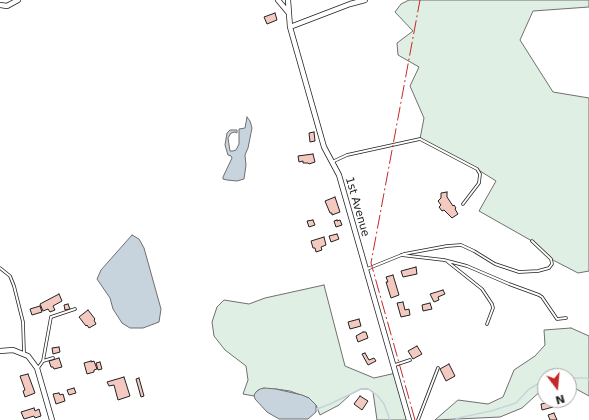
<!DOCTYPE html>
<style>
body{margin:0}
#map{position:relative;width:589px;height:420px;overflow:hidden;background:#fff;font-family:"DejaVu Sans",sans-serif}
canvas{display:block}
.north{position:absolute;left:537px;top:368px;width:40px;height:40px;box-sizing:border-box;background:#fff;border:1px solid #a7a7a7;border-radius:50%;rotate:164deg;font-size:11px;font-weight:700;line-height:16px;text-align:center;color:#222}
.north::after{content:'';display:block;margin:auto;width:14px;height:18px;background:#c62828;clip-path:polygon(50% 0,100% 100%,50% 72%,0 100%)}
</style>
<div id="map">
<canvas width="589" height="420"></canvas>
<div class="north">N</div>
</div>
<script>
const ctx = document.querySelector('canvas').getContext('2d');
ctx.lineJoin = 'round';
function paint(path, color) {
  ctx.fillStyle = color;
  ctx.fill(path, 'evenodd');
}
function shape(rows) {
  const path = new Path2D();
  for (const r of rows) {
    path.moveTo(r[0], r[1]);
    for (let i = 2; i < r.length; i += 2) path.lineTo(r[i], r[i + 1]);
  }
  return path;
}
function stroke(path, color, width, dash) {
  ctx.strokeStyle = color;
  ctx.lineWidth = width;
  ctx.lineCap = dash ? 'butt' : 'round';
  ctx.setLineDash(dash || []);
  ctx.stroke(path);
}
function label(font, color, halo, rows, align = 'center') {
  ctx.font = font + ' "DejaVu Sans",sans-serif';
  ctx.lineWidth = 3;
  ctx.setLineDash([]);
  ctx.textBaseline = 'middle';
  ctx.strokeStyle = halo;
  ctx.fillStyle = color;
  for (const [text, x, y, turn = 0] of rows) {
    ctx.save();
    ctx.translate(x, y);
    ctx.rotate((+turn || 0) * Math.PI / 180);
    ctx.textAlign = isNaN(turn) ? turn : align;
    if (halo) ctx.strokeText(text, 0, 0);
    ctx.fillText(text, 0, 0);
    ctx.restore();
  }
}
const green = shape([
 [409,0,589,0,589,7,533,11,520,40,553,92,589,98,589,271,578,273,551,259,532,241,479,211,496,181,477,169,420,139,424,118,410,86,419,67,398,55,397,43,413,31,395,12,401,4,409,0],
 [324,285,345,366,374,378,396,373,409,420,377,420,373,392,368,389,361,389,351,394,339,405,320,415,316,405,309,398,290,391,276,389,258,390,254,396,243,394,248,380,246,366,225,350,214,336,212,322,217,307,224,300,249,304,265,298,324,285],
 [571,328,589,336,589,396,569,385,569,376,545,376,545,387,522,408,500,417,435,420,458,400,488,404,503,397,514,370,535,356,545,345,544,330,571,328]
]);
paint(green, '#e0efe3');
stroke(green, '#6f6f6f', 1);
const water = shape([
 [247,117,250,121,252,128,248,148,245,155,246,165,244,179,237,181,227,180,223,179,223,177,232,158,231,156,228,155,225,145,227,133,230,130,237,130,237,133,235,132,231,133,228,138,230,151,233,151,236,150,239,144,239,129,245,128,247,117],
 [132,235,139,239,144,248,161,309,159,322,143,328,130,328,122,323,113,309,110,298,97,279,101,270,132,235],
 [264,388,276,389,302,395,309,398,316,405,316,412,308,419,279,419,267,412,255,399,254,395,256,392,260,389,264,388]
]);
paint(water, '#c7d3dd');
stroke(water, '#6f6f6f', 1);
stroke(shape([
 [569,378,586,378,589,380],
 [317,409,330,404,361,389,368,389,377,395,384,404,390,420],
 [456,420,458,418,491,411,516,403,529,389,545,380]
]), '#c7d3dd', 1.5);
const building = shape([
 [275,13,277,20,267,24,264,17,275,13],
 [314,132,315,141,310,142,309,133,314,132],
 [313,154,315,162,309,164,308,163,303,163,303,161,299,162,298,156,313,154],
 [447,192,447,197,453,206,454,205,456,208,455,209,458,214,452,218,444,210,442,211,439,207,441,205,438,201,441,198,441,193,447,192],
 [335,197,340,212,332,215,332,213,330,213,325,201,335,197],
 [313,220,315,225,309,227,307,221,313,220],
 [337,220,337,221,340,220,342,225,336,227,334,221,337,220],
 [337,234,339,239,331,242,329,236,337,234],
 [324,237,326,245,321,247,322,250,316,252,315,248,313,248,311,241,324,237],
 [416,267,417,274,403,277,401,271,416,267],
 [393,275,399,295,391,298,386,282,388,282,386,277,393,275],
 [443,290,445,294,438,297,439,300,434,302,430,294,443,290],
 [59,294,62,301,53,306,55,310,50,312,48,309,43,311,40,304,59,294],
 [403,302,405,310,409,309,410,315,401,317,397,303,403,302],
 [430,303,432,309,423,311,422,305,430,303],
 [68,304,70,309,65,310,64,305,68,304],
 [40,306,42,312,32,315,30,309,40,306],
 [88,310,95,319,94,320,96,324,89,328,87,325,86,326,79,317,88,310],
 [359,319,361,326,350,329,348,322,359,319],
 [363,332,366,332,368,338,358,342,356,336,363,332],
 [417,346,422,354,413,359,408,351,417,346],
 [59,347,60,352,53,354,52,348,59,347],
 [365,353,369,360,374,358,376,361,368,365,362,354,365,353],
 [59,358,62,367,54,369,53,367,51,367,49,361,59,358],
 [91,361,91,362,94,361,97,369,94,370,94,372,87,374,84,363,91,361],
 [100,362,102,369,98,370,96,363,100,362],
 [449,364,455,376,446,381,440,369,449,364],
 [28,374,35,393,25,397,23,391,25,390,20,376,28,374],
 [124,377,130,396,118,400,114,385,109,386,107,382,124,377],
 [139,378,144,396,141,397,136,379,139,378],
 [74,388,76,393,69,395,67,390,74,388],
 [59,393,60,395,63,394,65,401,56,404,53,394,59,393],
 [360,396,368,401,362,410,354,404,360,396],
 [552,402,553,407,542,410,541,404,552,402],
 [34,408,35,411,39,409,41,416,35,418,34,416,24,419,21,412,34,408],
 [554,413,557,420,550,420,548,415,554,413]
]);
paint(building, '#f3c9c0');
stroke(building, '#222', 1);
const service = shape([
 [332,162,347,155,420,139,477,169,480,174,479,183,463,204],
 [401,255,444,260,467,266,509,284,539,295,542,297,557,319,566,318],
 [448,262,482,289,492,304,493,308,487,324],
 [0,268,10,276,14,286,23,322,24,353],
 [367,269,404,254,447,246,461,245,474,251,495,264,519,272,538,271,549,268,552,264,551,259,532,241],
 [43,361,53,358],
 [395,365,410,360],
 [38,368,43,361,51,317,75,309],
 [418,420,438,368]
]);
const minor = shape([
 [278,0,288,12],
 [288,0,290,27,324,147,339,175,409,420],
 [0,5,7,6,18,0],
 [290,27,350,4,365,0],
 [0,351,13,350,28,356,37,368,52,420]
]);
stroke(service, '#222', 3.5);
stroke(minor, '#222', 6);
stroke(service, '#fff', 2);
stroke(minor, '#fff', 4.5);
stroke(shape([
 [415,420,371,263,420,0]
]), '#c62828', 1, [14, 3, 2, 3]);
label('11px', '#222', '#fff', [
 ["1st Avenue",357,207,74]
]);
</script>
